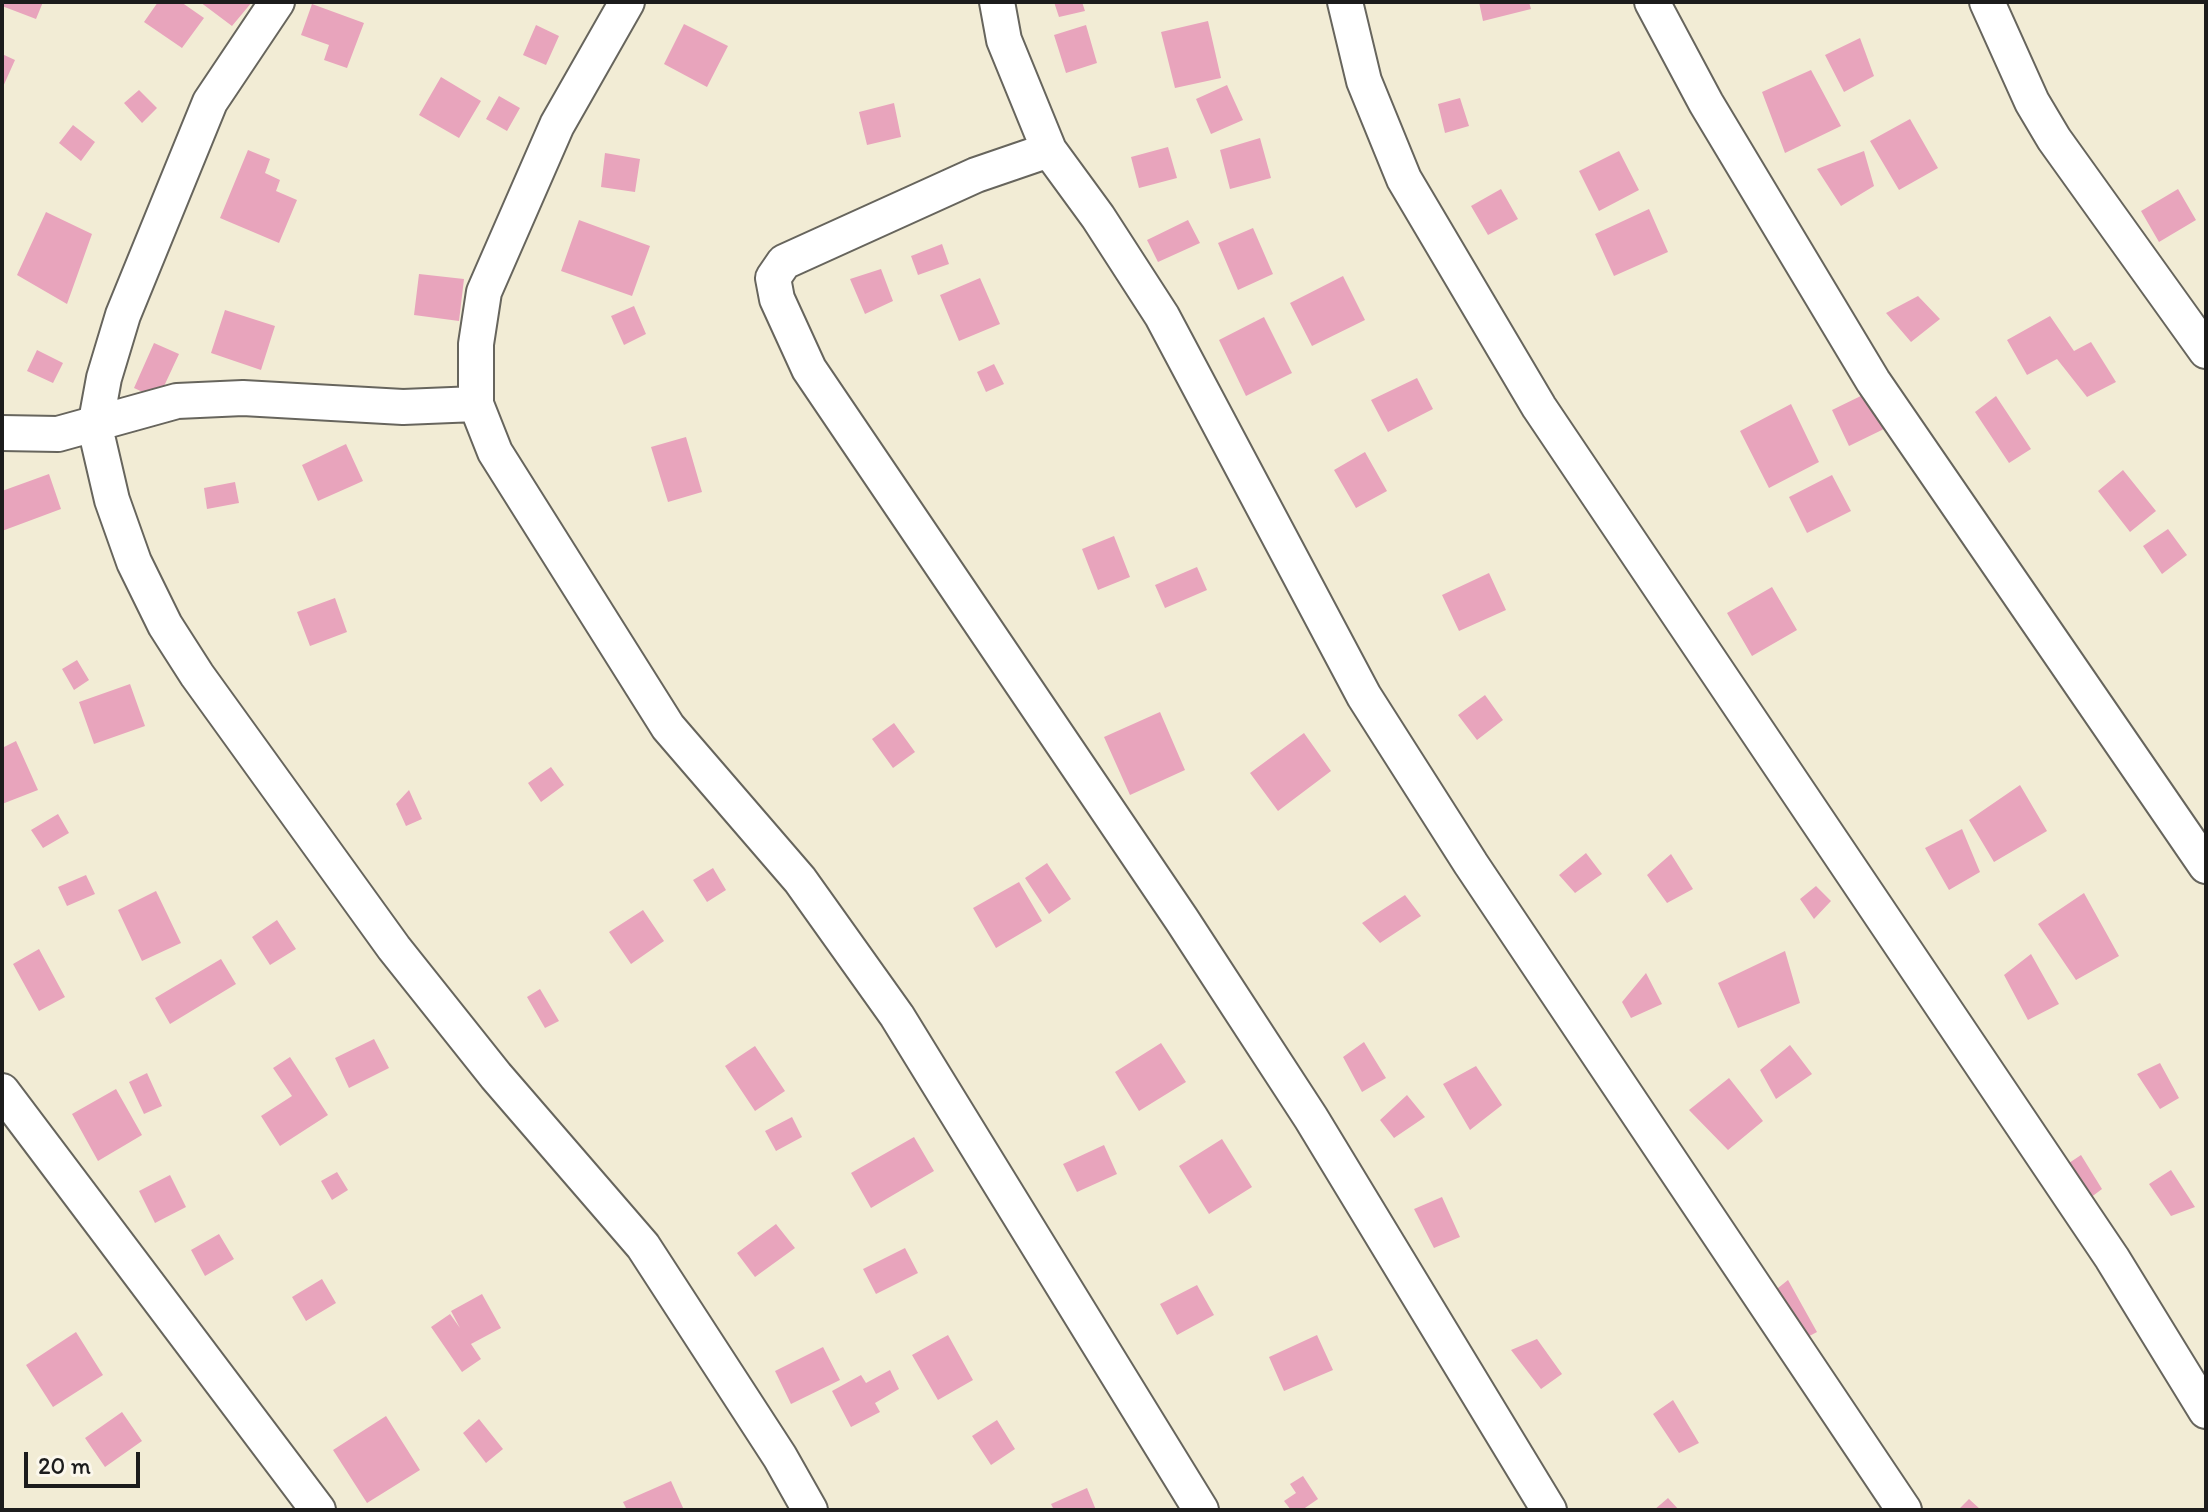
<!DOCTYPE html>
<style>
body{margin:0}
#map{position:relative;width:2208px;height:1512px;overflow:hidden;background:#f2ecd5;font-family:Itim,sans-serif}
canvas{display:block}
.frame{position:absolute;inset:0;border:4px solid #1c1c1c;pointer-events:none}
.scale{position:absolute;left:24px;top:1452px;width:116px;height:36px;box-sizing:border-box;border:4px solid #1c1c1c;border-top:0;padding-left:10px;font-size:24px;line-height:28px;white-space:nowrap;color:#1c1c1c;-webkit-text-stroke:6px #fbf7ec;paint-order:stroke}
</style>
<div id="map">
<canvas width="2208" height="1512"></canvas>
<div class="frame"></div>
<div class="scale">20 m</div>
</div>
<script>
const ctx = document.querySelector('canvas').getContext('2d');
ctx.lineJoin = 'round';
function paint(path, color) {
  ctx.fillStyle = color;
  ctx.fill(path, 'evenodd');
}
function shape(rows) {
  const path = new Path2D();
  for (const r of rows) {
    path.moveTo(r[0], r[1]);
    for (let i = 2; i < r.length; i += 2) path.lineTo(r[i], r[i + 1]);
  }
  return path;
}
function stroke(path, color, width, dash) {
  ctx.strokeStyle = color;
  ctx.lineWidth = width;
  ctx.lineCap = dash ? 'butt' : 'round';
  ctx.setLineDash(dash || []);
  ctx.stroke(path);
}
paint(shape([
 [2,2,43,2,36,19,2,6],
 [158,2,181,2,204,18,182,48,144,22],
 [200,2,252,2,232,26],
 [1054,2,1082,2,1085,11,1059,17],
 [1479,2,1529,2,1531,9,1483,21],
 [312,4,364,23,347,68,324,60,329,45,301,35],
 [1208,21,1221,78,1175,88,1161,32],
 [684,24,728,46,707,87,664,64],
 [536,25,559,36,546,65,523,55],
 [1086,25,1097,63,1066,73,1054,35],
 [1860,38,1874,76,1844,92,1825,55],
 [2,54,15,60,2,89],
 [1811,70,1841,126,1785,153,1762,92],
 [441,77,481,101,459,138,419,115],
 [1227,85,1243,120,1211,134,1196,99],
 [139,90,157,108,142,123,124,103],
 [499,96,520,108,507,131,486,119],
 [1460,98,1469,126,1445,133,1438,104],
 [894,103,901,137,867,145,859,112],
 [1910,119,1938,168,1899,190,1870,141],
 [73,125,95,142,81,161,59,143],
 [1260,138,1271,178,1230,189,1220,150],
 [1168,147,1177,178,1139,188,1131,157],
 [248,150,270,159,265,173,280,180,276,191,297,200,279,243,220,218],
 [1619,151,1639,190,1599,211,1579,171],
 [1864,151,1874,186,1841,206,1817,169],
 [605,153,640,159,635,192,601,187],
 [1501,189,1518,219,1488,235,1471,206],
 [2178,189,2196,220,2159,242,2141,211],
 [1649,209,1668,252,1614,276,1595,234],
 [46,212,92,234,67,304,17,275],
 [579,220,650,246,632,296,561,271],
 [1188,220,1200,243,1158,262,1147,240],
 [1253,228,1273,274,1238,290,1218,243],
 [942,244,949,264,918,275,911,256],
 [881,269,893,301,865,314,850,279],
 [419,274,464,279,459,321,414,315],
 [1343,276,1365,320,1312,346,1290,303],
 [980,278,1000,324,959,341,940,295],
 [1918,296,1940,319,1911,342,1886,313],
 [634,306,646,334,624,345,611,316],
 [225,310,275,326,261,370,211,353],
 [2050,316,2074,351,2091,342,2116,382,2087,397,2057,359,2027,375,2007,340],
 [1264,317,1292,373,1246,396,1219,340],
 [154,343,179,354,158,399,134,388],
 [37,350,63,363,53,383,27,371],
 [994,364,1004,384,986,392,977,372],
 [1417,378,1433,409,1388,432,1371,400],
 [1869,392,1886,428,1849,446,1832,410],
 [1996,396,2031,449,2009,463,1975,412],
 [1791,404,1819,462,1769,488,1740,431],
 [686,437,702,492,668,502,651,447],
 [346,444,363,481,318,501,302,465],
 [1365,452,1387,491,1356,508,1334,470],
 [2123,470,2156,511,2130,532,2098,491],
 [49,474,61,509,2,531,2,491],
 [1832,475,1851,511,1807,533,1789,497],
 [235,482,239,503,207,509,204,488],
 [2168,529,2187,555,2162,574,2143,546],
 [1114,536,1130,577,1098,590,1082,549],
 [1197,567,1207,590,1165,608,1155,585],
 [1489,573,1506,610,1459,631,1442,595],
 [1772,587,1797,630,1752,656,1727,613],
 [335,598,347,632,310,646,297,612],
 [77,660,89,680,74,690,62,669],
 [130,684,145,726,94,744,79,702],
 [1485,695,1503,720,1477,740,1458,715],
 [1160,712,1185,770,1130,795,1104,737],
 [894,723,915,752,893,768,872,739],
 [1304,733,1331,771,1278,811,1250,773],
 [16,741,38,790,2,804,2,748],
 [551,767,564,785,541,802,528,783],
 [2020,785,2047,831,1994,862,1969,820],
 [409,790,422,819,406,826,396,804],
 [58,814,69,833,43,848,31,830],
 [1962,829,1980,872,1949,890,1925,848],
 [1586,853,1602,874,1575,893,1559,875],
 [1671,854,1693,889,1667,903,1647,875],
 [1047,863,1071,899,1049,914,1025,878],
 [713,868,726,890,707,902,693,880],
 [86,875,95,894,67,906,58,887],
 [1019,882,1042,921,996,948,973,908],
 [1816,886,1831,901,1814,919,1800,899],
 [156,891,181,943,142,961,118,910],
 [2084,893,2119,956,2076,980,2038,924],
 [1405,895,1421,916,1380,943,1362,923],
 [643,910,664,941,631,964,609,932],
 [277,920,296,949,270,965,252,937],
 [39,949,65,997,39,1011,13,964],
 [1785,951,1800,1003,1738,1028,1718,983],
 [2031,954,2059,1004,2028,1020,2004,975],
 [221,959,236,984,170,1024,155,998],
 [1646,973,1662,1004,1631,1018,1622,1002],
 [540,989,559,1021,545,1028,527,997],
 [374,1039,389,1068,349,1088,335,1058],
 [1364,1042,1386,1078,1362,1092,1343,1057],
 [1161,1043,1186,1082,1139,1111,1115,1072],
 [1790,1045,1812,1074,1776,1099,1760,1070],
 [755,1046,785,1091,755,1111,725,1066],
 [290,1057,328,1115,280,1146,261,1116,292,1096,273,1068],
 [2160,1063,2179,1098,2160,1109,2137,1074],
 [1476,1066,1502,1105,1470,1130,1443,1084],
 [147,1073,162,1106,144,1114,129,1082],
 [1729,1078,1763,1121,1728,1150,1689,1110],
 [116,1089,142,1135,98,1161,72,1114],
 [1407,1095,1425,1117,1394,1138,1380,1120],
 [792,1117,802,1137,776,1151,765,1131],
 [914,1137,934,1171,871,1208,851,1173],
 [1222,1139,1252,1187,1209,1214,1179,1166],
 [1104,1145,1117,1174,1077,1192,1063,1164],
 [2081,1155,2102,1189,2082,1204,2063,1167],
 [2171,1170,2195,1207,2171,1216,2149,1184],
 [337,1172,348,1190,332,1200,321,1181],
 [170,1175,186,1207,155,1223,139,1191],
 [1442,1197,1460,1237,1434,1248,1414,1209],
 [776,1224,795,1248,755,1277,737,1253],
 [219,1234,234,1259,205,1276,191,1250],
 [905,1248,918,1273,876,1294,863,1269],
 [322,1279,336,1303,306,1321,292,1297],
 [1788,1280,1817,1332,1798,1342,1773,1292],
 [1197,1285,1214,1315,1177,1335,1160,1304],
 [482,1294,501,1328,471,1344,481,1359,462,1372,431,1327,450,1314,460,1328,451,1311],
 [76,1332,103,1375,53,1407,26,1365],
 [948,1335,973,1380,938,1400,912,1355],
 [1317,1335,1333,1370,1284,1391,1269,1357],
 [1537,1339,1562,1374,1541,1389,1511,1350],
 [823,1347,840,1380,791,1404,775,1371],
 [890,1370,899,1389,875,1403,880,1412,851,1427,832,1391,861,1375,866,1383],
 [1673,1400,1699,1443,1679,1453,1653,1414],
 [122,1412,142,1441,105,1467,85,1438],
 [386,1416,420,1470,367,1503,333,1450],
 [479,1419,503,1449,486,1463,463,1433],
 [997,1420,1015,1449,991,1465,972,1436],
 [1303,1476,1318,1499,1302,1510,1291,1510,1284,1501,1296,1493,1290,1484],
 [671,1481,684,1510,627,1510,623,1502],
 [1087,1488,1096,1510,1054,1510,1051,1504],
 [1668,1498,1679,1510,1654,1510],
 [1969,1499,1981,1510,1958,1510]
]), '#e8a4bc');
const minor = shape([
 [277,2,210,102,123,315,104,378,95,427,112,500,134,562,165,625,197,675,394,948,496,1076,643,1246,780,1457,810,1510],
 [627,2,557,125,484,292,476,344,476,404,495,452,668,727,800,880,897,1016,1201,1510],
 [997,2,1004,40,1049,150,1098,217,1162,316,1364,696,1471,864,1904,1510],
 [1345,2,1364,81,1404,179,1539,407,2112,1258,2206,1411],
 [1652,2,1706,103,1873,381,2206,866],
 [1987,2,2032,102,2054,139,2206,351],
 [1049,150,976,175,784,262,773,278,777,299,809,369,1182,920,1311,1118,1549,1510],
 [2,433,58,434,177,401,243,398,403,407,476,404],
 [2,1091,318,1510]
]);
stroke(minor, '#67655d', 38);
stroke(minor, '#fff', 34);
</script>
